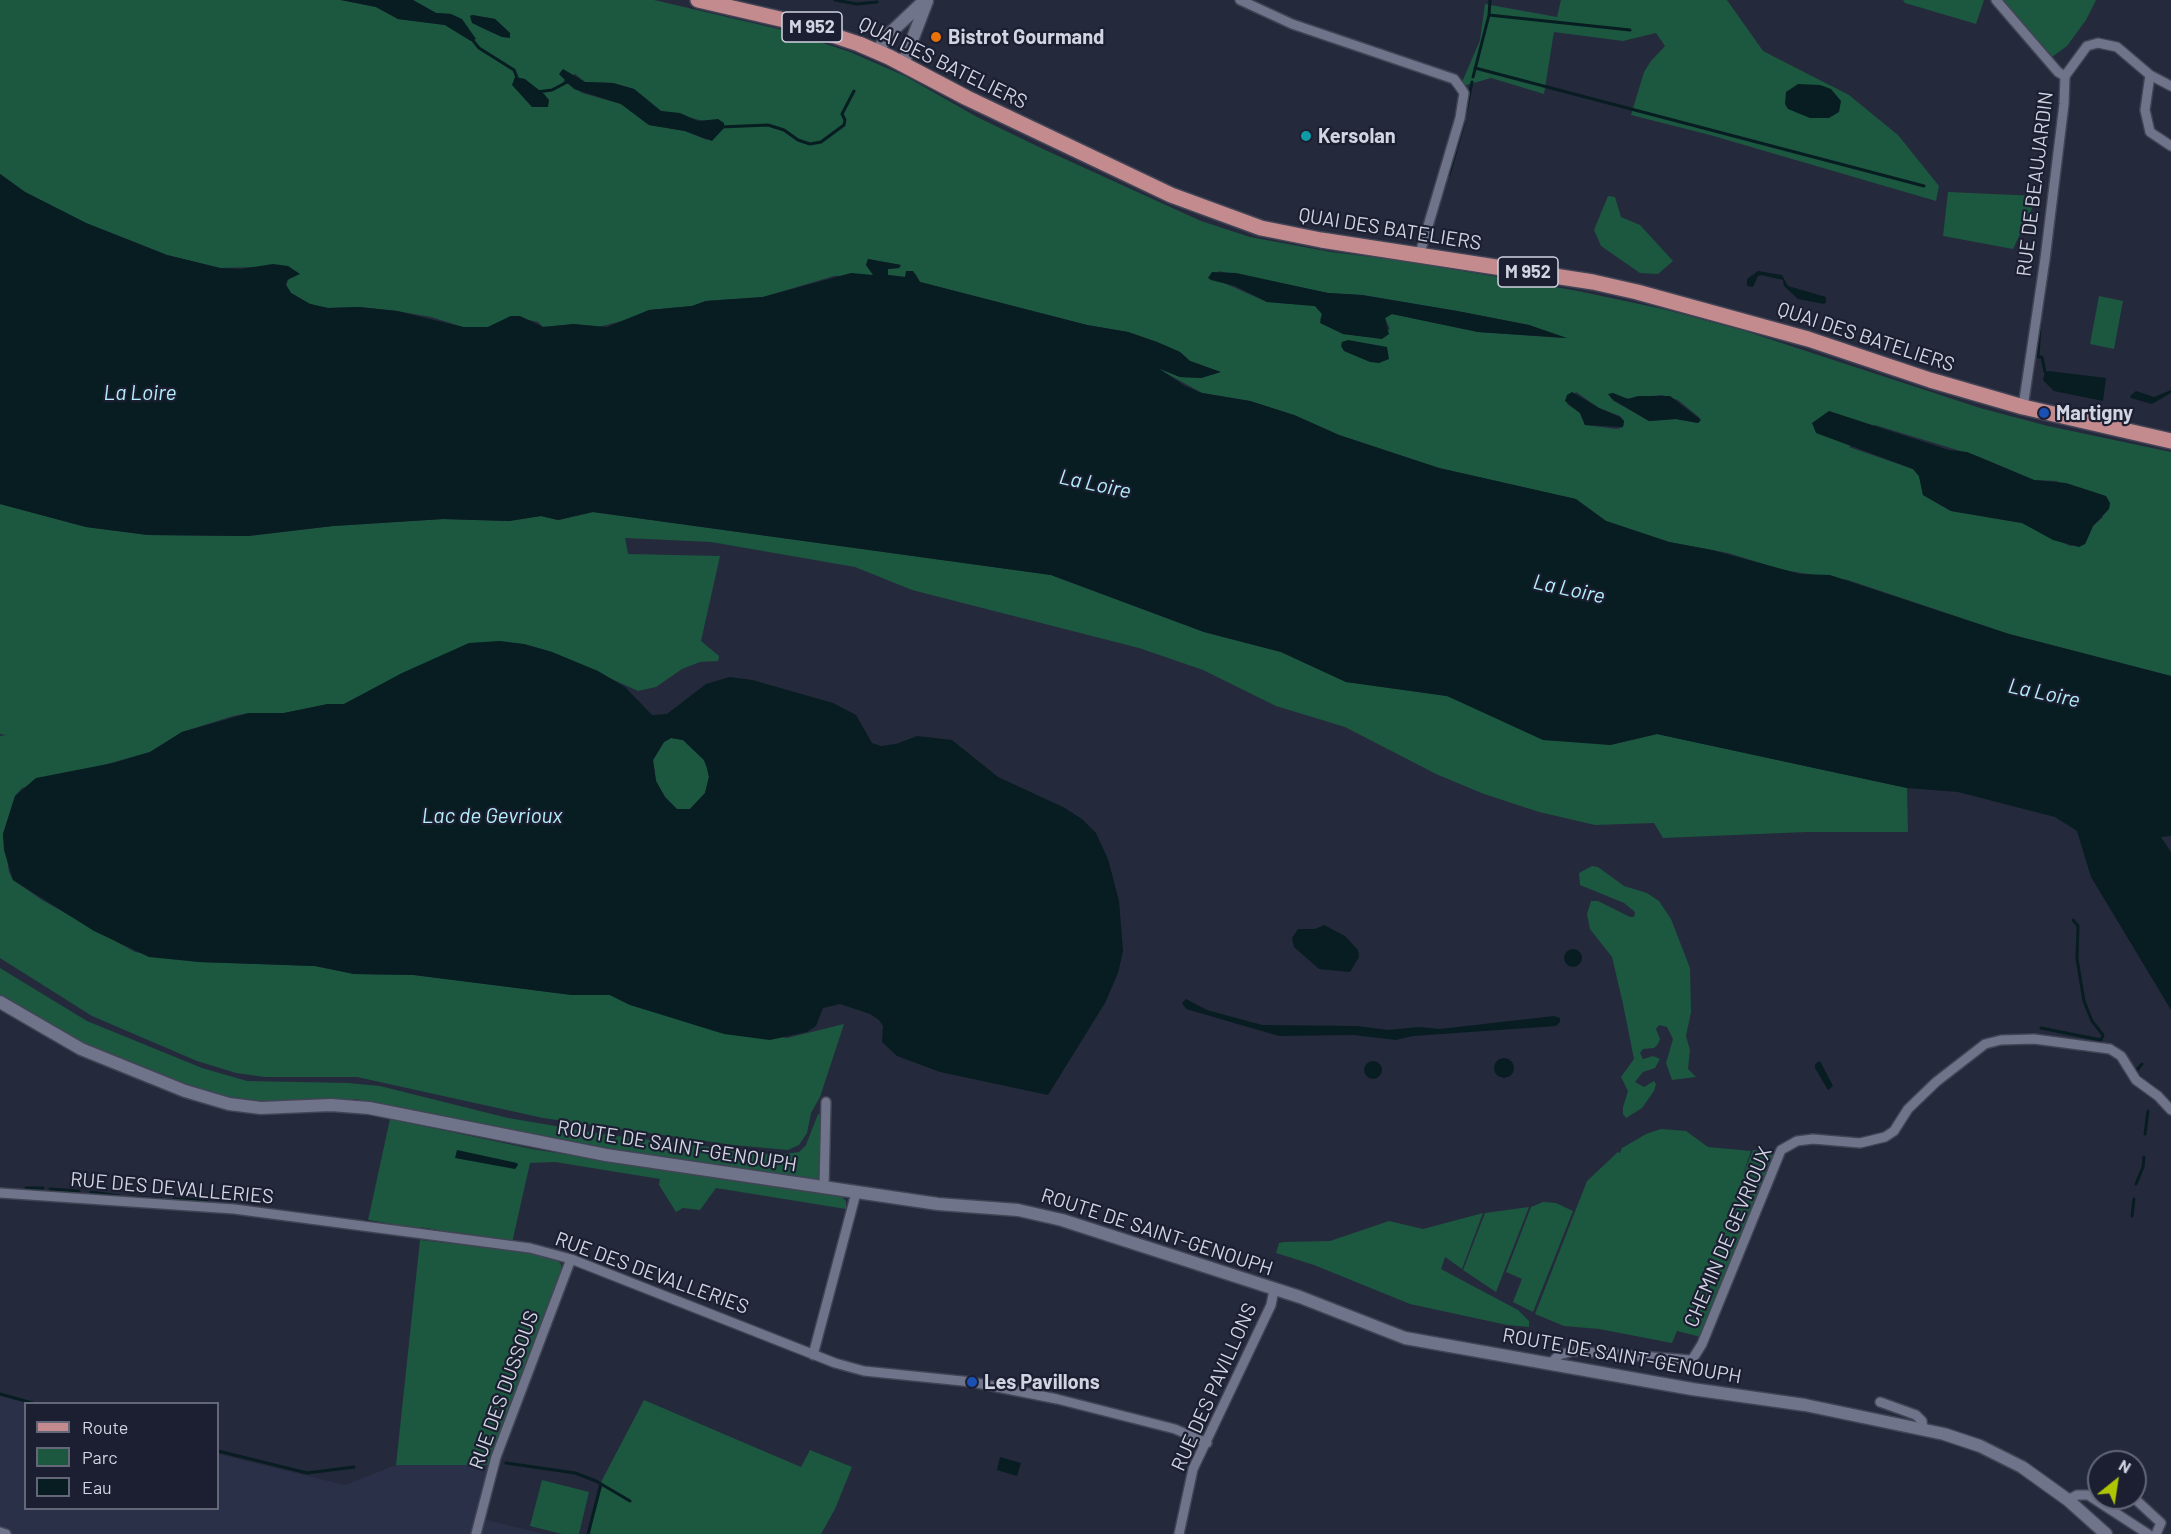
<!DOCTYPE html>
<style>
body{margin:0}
#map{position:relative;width:2171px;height:1534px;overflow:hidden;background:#25293c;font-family:Barlow,sans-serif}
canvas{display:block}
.legend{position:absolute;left:24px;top:1402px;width:195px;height:108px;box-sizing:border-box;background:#1c1f31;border:2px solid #646777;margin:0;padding:8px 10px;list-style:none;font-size:18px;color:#d1d4e1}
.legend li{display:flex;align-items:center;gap:12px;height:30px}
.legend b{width:30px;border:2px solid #646777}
.north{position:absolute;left:2087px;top:1450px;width:60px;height:60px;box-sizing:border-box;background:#1c1f31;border:2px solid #646777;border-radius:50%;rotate:30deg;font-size:16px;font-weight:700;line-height:24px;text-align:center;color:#d1d4e1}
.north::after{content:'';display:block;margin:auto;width:21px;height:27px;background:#afc504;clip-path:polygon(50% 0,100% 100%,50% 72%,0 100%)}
</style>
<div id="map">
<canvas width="2171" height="1534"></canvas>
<ul class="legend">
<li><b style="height:8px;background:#c48b8f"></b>Route</li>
<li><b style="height:16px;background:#1c5740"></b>Parc</li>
<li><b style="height:16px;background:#071d21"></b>Eau</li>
</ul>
<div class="north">N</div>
</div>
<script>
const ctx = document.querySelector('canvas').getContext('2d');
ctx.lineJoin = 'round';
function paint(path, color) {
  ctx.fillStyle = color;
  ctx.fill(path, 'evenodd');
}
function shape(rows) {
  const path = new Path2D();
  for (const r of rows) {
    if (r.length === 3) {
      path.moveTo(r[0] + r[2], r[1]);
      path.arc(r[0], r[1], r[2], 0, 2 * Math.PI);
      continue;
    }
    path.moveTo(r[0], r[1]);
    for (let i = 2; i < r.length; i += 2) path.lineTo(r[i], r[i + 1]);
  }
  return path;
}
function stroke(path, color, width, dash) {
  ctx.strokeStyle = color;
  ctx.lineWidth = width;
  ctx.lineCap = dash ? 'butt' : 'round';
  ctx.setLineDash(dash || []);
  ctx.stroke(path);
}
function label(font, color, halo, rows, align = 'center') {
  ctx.font = font + ' Barlow,sans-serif';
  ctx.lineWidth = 4.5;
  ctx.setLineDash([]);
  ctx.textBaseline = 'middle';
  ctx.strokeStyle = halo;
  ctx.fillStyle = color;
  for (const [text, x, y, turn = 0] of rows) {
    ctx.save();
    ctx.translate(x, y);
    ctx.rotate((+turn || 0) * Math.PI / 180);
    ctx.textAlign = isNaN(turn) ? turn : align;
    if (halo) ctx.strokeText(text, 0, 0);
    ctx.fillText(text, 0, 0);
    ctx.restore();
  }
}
paint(shape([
 [0,1396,30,1403,26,1404,26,1508,218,1508,218,1454,345,1485,396,1465,488,1465,475,1517,544,1534,0,1534]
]), '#2b3049');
paint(shape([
 [0,0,341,0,376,7,398,19,445,25,471,41,451,14,436,13,413,0,654,0,787,31,850,52,905,76,977,117,1043,149,1201,221,1250,237,1331,252,1405,261,1578,291,1663,309,1745,331,1980,408,2048,426,2171,452,2171,676,2009,634,1848,580,1783,570,1728,553,1669,542,1606,521,1575,499,1439,468,1339,435,1294,415,1250,401,1202,393,1157,368,1180,377,1201,378,1220,372,1190,361,1180,352,1157,342,1128,332,1087,325,920,282,915,273,907,273,905,277,888,275,888,269,899,268,900,265,868,259,866,265,874,275,834,276,763,297,706,301,692,306,649,310,633,318,595,328,574,324,543,327,538,322,511,316,488,327,463,327,431,317,397,311,359,307,328,308,310,304,291,293,286,285,293,270,288,266,220,268,167,255,86,223,25,192,0,174],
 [472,15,495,19,510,33,502,37,478,26],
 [575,74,585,82,613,83,634,89,661,111,704,121,707,140,685,131,649,125,621,104,582,93,563,81],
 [1218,271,1328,293,1362,295,1457,311,1529,325,1564,338,1478,332,1392,314,1385,318,1390,329,1368,337,1343,334,1320,320,1322,314,1315,306,1267,302,1224,283],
 [1576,392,1599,408,1620,416,1624,421,1623,427,1617,429,1585,425,1580,413,1567,404],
 [1662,395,1678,400,1700,418,1698,423,1676,419,1649,421,1612,400],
 [1875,425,1977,456,2034,480,2057,481,2103,517,2093,526,2085,544,2070,546,2022,523,1951,511,1923,495,1919,476,1913,469,1849,447],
 [1561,0,1727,0,1763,51,1849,95,1898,135,1939,186,1936,201,1710,135,1631,115,1644,72,1651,61,1665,46,1656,33,1623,41,1554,32,1544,94,1491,78,1460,87,1480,40,1485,4,1557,17],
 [1903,0,1984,0,1976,24,1905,3],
 [1991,0,2096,0,2086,20,2067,46,2048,60,1999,4],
 [1948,192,2038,196,2013,249,1943,236],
 [1608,196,1615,197,1621,217,1640,225,1673,261,1658,274,1640,273,1601,246,1594,230],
 [2099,296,2123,301,2114,349,2090,344],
 [0,504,86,527,148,535,248,536,333,526,443,519,509,521,541,516,558,520,593,512,1051,575,1204,632,1281,652,1346,682,1447,696,1610,745,1657,734,1907,788,1908,832,1807,832,1663,838,1654,823,1595,825,1539,812,1484,794,1436,774,1345,727,1276,706,1203,670,1139,648,912,590,855,567,711,542,625,538,628,554,720,556,701,641,719,656,718,661,700,662,682,669,656,687,638,691,552,652,524,644,418,667,344,704,328,704,284,713,249,713,233,716,182,732,150,752,22,788,15,796,3,834,9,872,13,880,42,900,135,952,199,962,315,966,354,974,414,975,572,995,610,995,630,1005,787,1038,844,1024,820,1097,811,1113,807,1133,799,1145,788,1150,733,1145,543,1118,357,1077,265,1077,236,1073,197,1061,92,1016,0,958,0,736,6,735,0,734],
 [671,738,683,740,704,760,707,768,709,777,705,793,690,809,677,809,665,797,656,781,653,760,664,742],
 [1592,866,1598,867,1624,886,1647,893,1659,901,1671,919,1690,968,1691,1012,1686,1036,1690,1050,1688,1069,1696,1077,1672,1080,1666,1063,1673,1039,1667,1027,1659,1025,1656,1029,1660,1039,1658,1044,1654,1048,1643,1049,1640,1053,1643,1059,1653,1056,1660,1059,1655,1068,1643,1072,1635,1082,1644,1087,1654,1081,1656,1084,1654,1091,1642,1108,1626,1118,1623,1114,1623,1107,1628,1091,1621,1077,1634,1059,1623,1004,1612,957,1590,929,1587,914,1591,901,1598,901,1630,917,1634,917,1635,912,1624,903,1580,885,1579,873],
 [0,968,87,1021,202,1068,247,1081,348,1083,380,1086,508,1118,609,1135,777,1155,799,1152,806,1145,818,1114,821,1115,821,1177,816,1181,540,1139,356,1099,267,1102,217,1095,89,1049,0,998],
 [390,1119,532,1149,842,1197,846,1201,846,1209,716,1188,700,1210,683,1208,676,1212,659,1185,660,1179,555,1162,530,1163,512,1243,367,1225],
 [1661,1129,1686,1131,1708,1147,1751,1151,1742,1177,1753,1150,1775,1152,1701,1337,1677,1331,1672,1343,1599,1329,1564,1326,1535,1314,1587,1181,1618,1152,1620,1153,1622,1148,1646,1134],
 [1543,1202,1556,1203,1573,1211,1533,1312,1513,1302,1522,1279,1506,1272,1531,1207],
 [1529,1207,1496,1292,1463,1270,1485,1213],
 [1483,1213,1462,1269,1445,1257,1441,1269,1518,1310,1529,1321,1529,1327,1507,1325,1410,1304,1314,1265,1276,1253,1279,1243,1284,1242,1330,1241,1389,1221,1423,1229],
 [420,1240,536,1253,556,1259,561,1264,562,1274,488,1465,396,1465],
 [644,1400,801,1467,810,1450,852,1467,835,1509,821,1534,590,1534,600,1484],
 [542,1480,589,1492,579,1534,562,1534,530,1526]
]), '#1c5740');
paint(shape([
 [341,0,413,0,436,13,451,14,462,19,476,39,471,41,445,25,398,19,376,7],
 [472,15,495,19,510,33,510,38,502,37,472,23,470,16],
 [563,69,585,82,613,83,634,89,661,111,680,113,698,121,718,119,724,123,724,128,712,141,685,131,649,125,621,104,574,89,559,74],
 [515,77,525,79,544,94,549,100,548,107,532,107,512,85],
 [1798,84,1820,85,1831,89,1841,101,1839,112,1829,118,1810,118,1788,109,1785,104,1786,92],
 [0,174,25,192,86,223,167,255,220,268,241,269,273,264,288,266,300,274,287,280,286,285,291,293,310,304,328,308,359,307,397,311,463,327,488,327,511,316,520,316,543,327,574,324,607,327,649,310,692,306,706,301,763,297,851,273,873,275,866,265,868,259,901,265,899,268,888,269,888,275,905,277,906,271,913,271,920,282,1087,325,1128,332,1157,342,1180,352,1190,361,1221,372,1201,378,1180,377,1158,368,1185,386,1202,393,1250,401,1294,415,1339,435,1439,468,1576,499,1606,521,1669,542,1712,550,1800,574,1830,575,2009,634,2171,676,2171,836,2161,837,2171,852,2171,1010,2091,877,2077,831,2055,817,1958,792,1907,788,1657,734,1610,745,1543,740,1447,696,1346,682,1281,652,1204,632,1051,575,593,512,558,520,541,516,509,521,443,519,333,526,248,536,148,535,86,527,0,504],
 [1758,271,1782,275,1788,286,1826,297,1826,302,1824,304,1798,299,1784,286,1783,280,1761,275,1758,276,1753,287,1747,286,1747,279],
 [1212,272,1236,273,1328,293,1362,295,1457,311,1529,325,1567,338,1478,332,1392,314,1385,318,1389,334,1382,339,1343,334,1320,323,1322,314,1315,306,1267,302,1235,286,1211,280,1208,278],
 [1348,340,1387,347,1389,359,1379,363,1370,362,1344,351,1341,346,1342,342],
 [2049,371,2106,378,2103,401,2054,391,2043,380,2045,372],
 [2136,391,2154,397,2171,390,2171,393,2152,404,2131,398,2130,396],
 [1572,392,1599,408,1620,417,1624,421,1623,427,1585,425,1580,413,1565,401,1567,395],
 [1613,393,1628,399,1638,396,1670,396,1701,420,1698,423,1676,419,1649,421,1612,399,1608,394],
 [1829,411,1949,450,1967,452,2034,480,2066,483,2106,496,2110,503,2109,509,2093,526,2085,544,2079,547,2053,540,2022,523,1951,511,1923,495,1919,476,1913,469,1816,433,1812,423],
 [500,641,524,644,552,652,598,671,625,687,652,715,667,714,706,684,730,677,752,680,833,703,856,715,872,743,881,746,896,744,917,736,952,740,998,777,1063,807,1082,819,1096,833,1108,859,1119,901,1123,951,1118,973,1105,1003,1048,1095,940,1072,897,1056,882,1042,883,1026,879,1020,870,1014,840,1004,823,1008,816,1026,807,1032,770,1040,724,1034,630,1005,610,995,572,995,414,975,354,974,315,966,199,962,149,957,94,931,13,880,4,850,3,834,15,796,36,778,113,763,150,752,182,732,249,713,284,713,328,704,344,704,402,673,469,643],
 [671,738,683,740,704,760,707,768,709,777,705,793,690,809,677,809,665,797,656,781,653,760,664,742],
 [1324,925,1345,936,1358,950,1359,957,1350,972,1319,969,1294,947,1292,938,1298,929,1315,929],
 [1573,958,9],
 [1186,999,1207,1010,1262,1025,1357,1026,1388,1030,1419,1027,1440,1029,1554,1016,1560,1018,1560,1022,1556,1026,1413,1036,1396,1040,1353,1035,1279,1036,1186,1009,1182,1003],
 [1504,1068,10],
 [1373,1070,9],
 [1820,1061,1833,1086,1828,1090,1815,1068,1815,1064],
 [457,1150,517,1163,518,1165,515,1169,455,1158],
 [1000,1457,1021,1463,1017,1476,997,1470]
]), '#071d21');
stroke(shape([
 [835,0,857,4,877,2],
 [1490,0,1489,15,1630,30],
 [471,38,479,48,514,70,518,80],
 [1475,68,1924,186],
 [1473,77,1489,15],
 [537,92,552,90,567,82],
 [1466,112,1472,82],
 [720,127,768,125,784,130,798,140,810,144,821,142,844,125,845,120,842,114,854,91],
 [1449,175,1464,122],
 [2040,324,2038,357,2042,357,2045,372],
 [2041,1028,2101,1040,2103,1035,2092,1021,2084,1001,2077,959,2078,926,2073,920],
 [2079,1049,2086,1051],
 [2141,1079,2136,1071,2142,1064],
 [2149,1084,2157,1090],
 [2164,1096,2171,1103],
 [2145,1134,2148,1111],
 [2136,1184,2143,1167,2144,1157],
 [26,1188,43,1188],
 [50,1189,79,1191],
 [91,1192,120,1196],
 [130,1197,162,1199],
 [174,1199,207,1200],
 [2132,1216,2134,1199],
 [365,1221,389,1225],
 [422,1229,435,1231],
 [0,1394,36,1404],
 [218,1451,307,1473,354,1467],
 [506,1463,575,1473,596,1481,630,1501],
 [588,1534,601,1484]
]), '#071d21', 3);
const minor = shape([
 [1240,0,1292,24,1454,79,1460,87,1464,93,1460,118,1420,253],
 [1996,0,2058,72,2065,76],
 [2171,86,2150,75,2145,110,2150,132,2171,146],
 [2023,407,2045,259,2064,104,2065,76,2087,46,2098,43,2117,47,2150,75],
 [824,1188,826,1102],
 [0,1193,234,1209,530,1248,571,1259,835,1363,864,1371,972,1382,1057,1399,1175,1429,1207,1443],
 [813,1355,856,1193],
 [1551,1363,1559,1355,1574,1351,1692,1360,1702,1344,1781,1150,1797,1141,1813,1139,1860,1143,1885,1137,1894,1131,1908,1109,1936,1082,1985,1044,2001,1040,2034,1039,2110,1049,2121,1056,2136,1080,2158,1096,2171,1110],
 [1880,1402,1916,1415,1922,1421,1923,1429],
 [2134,1498,2161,1523,2156,1534],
 [2068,1500,2077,1495,2088,1495,2148,1534],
 [0,1532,6,1534],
 [476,1534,496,1457,571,1259],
 [1179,1534,1193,1469,1271,1305,1274,1290]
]);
const tertiary = shape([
 [877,52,888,35,925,0],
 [903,64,927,1],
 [0,1002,81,1049,185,1091,229,1104,261,1108,331,1105,369,1108,606,1155,938,1204,1018,1210,1062,1220,1300,1297,1405,1338,1692,1389,1805,1405,1944,1434,1980,1446,2022,1467,2068,1500,2106,1534]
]);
const primary = shape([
 [698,0,793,22,859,44,889,57,967,98,1171,195,1261,228,1321,240,1593,282,1637,292,1808,339,1930,380,2023,407,2171,441]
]);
stroke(minor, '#414454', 12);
stroke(tertiary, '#414454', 15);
stroke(primary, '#414454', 18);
stroke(minor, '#6f748a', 9);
stroke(tertiary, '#6f748a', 12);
stroke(primary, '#c48b8f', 15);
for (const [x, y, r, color] of [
 [936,37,6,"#e8710a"],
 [1306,136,6,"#0f9aa8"],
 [2044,413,6,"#1a4fb4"],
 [972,1382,6,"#1a4fb4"]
]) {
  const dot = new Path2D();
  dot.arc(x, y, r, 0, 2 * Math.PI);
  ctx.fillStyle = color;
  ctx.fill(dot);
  stroke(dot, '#1c1f31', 2);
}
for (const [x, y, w] of [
 [812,27,60],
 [1528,272,60]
]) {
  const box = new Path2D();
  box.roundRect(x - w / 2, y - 15, w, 30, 4.5);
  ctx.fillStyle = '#1c1f31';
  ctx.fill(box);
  stroke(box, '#d1d4e1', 1.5);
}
label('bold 18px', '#d1d4e1', null, [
 ["M 952",812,27],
 ["M 952",1528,272]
]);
label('bold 20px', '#d1d4e1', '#1c1f31', [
 ["Bistrot Gourmand",948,37],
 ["Kersolan",1318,136],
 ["Martigny",2056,413],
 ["Les Pavillons",984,1382]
], 'left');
label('20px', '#d1d4e1', '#1c1f31', [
 ["QUAI DES BATELIERS",943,63,26],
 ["RUE DE BEAUJARDIN",2035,184,-83],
 ["QUAI DES BATELIERS",1390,229,9],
 ["QUAI DES BATELIERS",1866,337,18],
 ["ROUTE DE SAINT-GENOUPH",677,1146,9],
 ["RUE DES DEVALLERIES",172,1188,5],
 ["ROUTE DE SAINT-GENOUPH",1157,1232,18],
 ["CHEMIN DE GEVRIOUX",1728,1237,-67],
 ["RUE DES DEVALLERIES",652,1273,20],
 ["ROUTE DE SAINT-GENOUPH",1622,1356,10],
 ["RUE DES PAVILLONS",1214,1387,-66],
 ["RUE DES DUSSOUS",504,1390,-70]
]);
label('italic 21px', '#b4effb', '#1c1f31', [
 ["La Loire",140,393],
 ["La Loire",1095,484,12],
 ["La Loire",1569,589,12],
 ["La Loire",2044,693,12],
 ["Lac de Gevrioux",492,816]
]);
</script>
